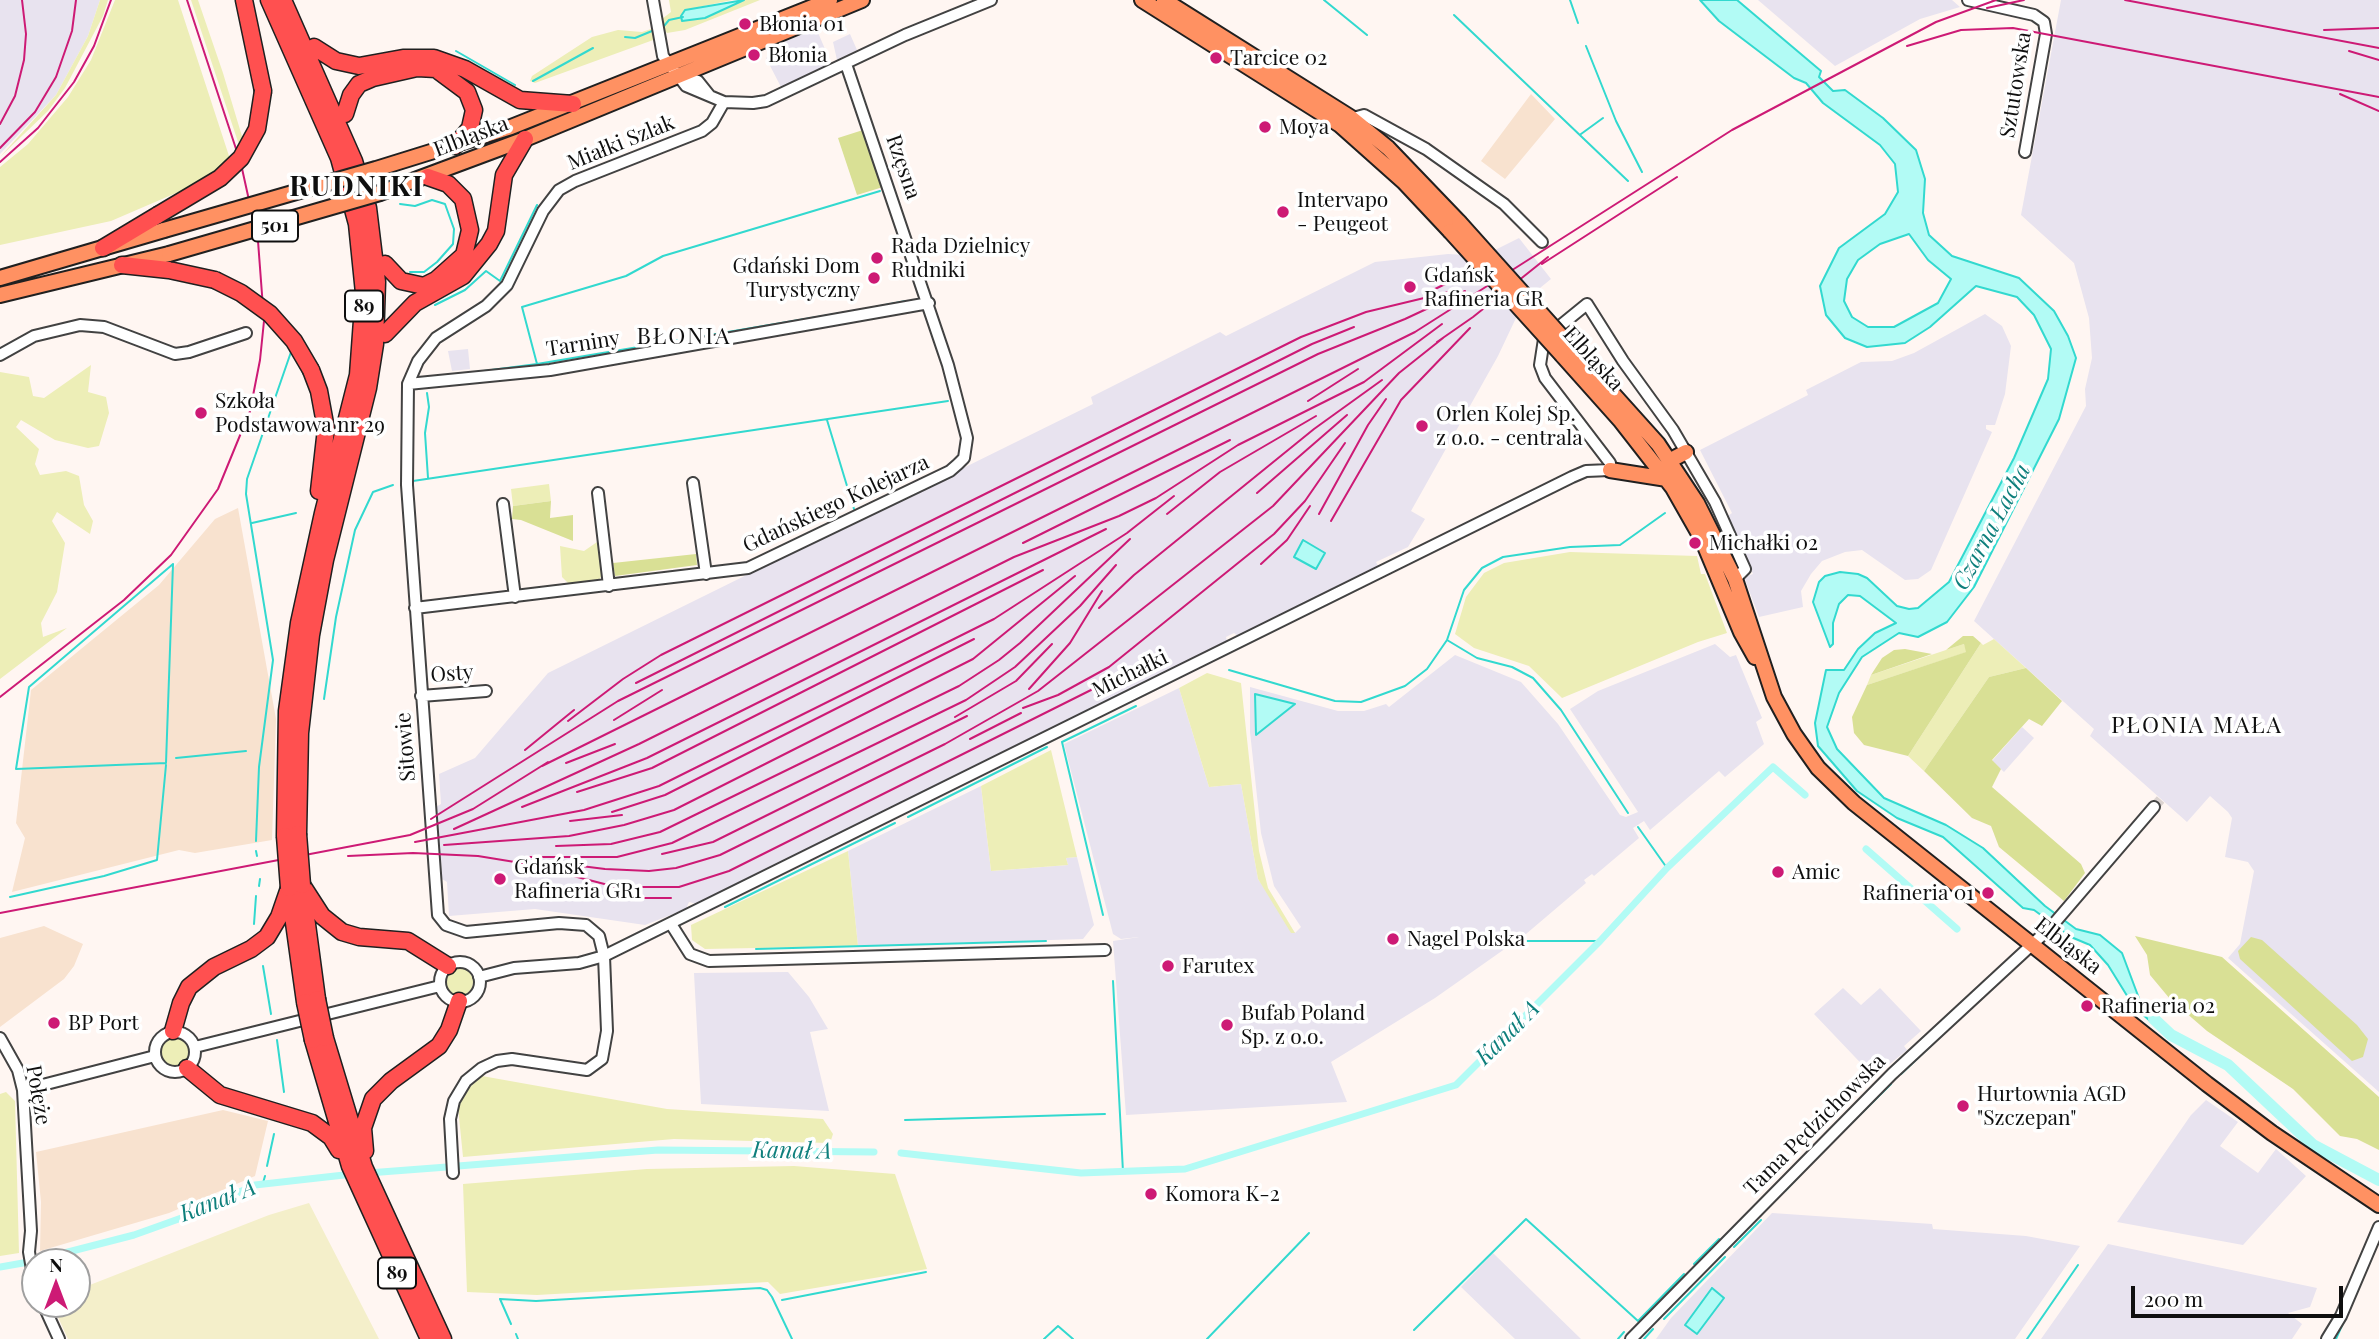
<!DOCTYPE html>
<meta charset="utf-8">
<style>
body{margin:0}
#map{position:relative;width:2379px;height:1339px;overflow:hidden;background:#fff6f2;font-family:"Playfair Display",serif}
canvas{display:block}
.north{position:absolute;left:21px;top:1248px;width:70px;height:70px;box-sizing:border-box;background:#fff;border:2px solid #9f9f9f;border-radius:50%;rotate:0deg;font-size:19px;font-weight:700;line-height:28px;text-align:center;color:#0f0f0f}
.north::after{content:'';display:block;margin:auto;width:24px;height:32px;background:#cd1a75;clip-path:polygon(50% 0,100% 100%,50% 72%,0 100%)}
.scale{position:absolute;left:2131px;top:1286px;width:212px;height:32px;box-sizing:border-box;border:4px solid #0f0f0f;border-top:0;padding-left:9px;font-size:21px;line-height:24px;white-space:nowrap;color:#0f0f0f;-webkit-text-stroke:5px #fff;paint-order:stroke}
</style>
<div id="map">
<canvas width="2379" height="1339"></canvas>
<div class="north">N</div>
<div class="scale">200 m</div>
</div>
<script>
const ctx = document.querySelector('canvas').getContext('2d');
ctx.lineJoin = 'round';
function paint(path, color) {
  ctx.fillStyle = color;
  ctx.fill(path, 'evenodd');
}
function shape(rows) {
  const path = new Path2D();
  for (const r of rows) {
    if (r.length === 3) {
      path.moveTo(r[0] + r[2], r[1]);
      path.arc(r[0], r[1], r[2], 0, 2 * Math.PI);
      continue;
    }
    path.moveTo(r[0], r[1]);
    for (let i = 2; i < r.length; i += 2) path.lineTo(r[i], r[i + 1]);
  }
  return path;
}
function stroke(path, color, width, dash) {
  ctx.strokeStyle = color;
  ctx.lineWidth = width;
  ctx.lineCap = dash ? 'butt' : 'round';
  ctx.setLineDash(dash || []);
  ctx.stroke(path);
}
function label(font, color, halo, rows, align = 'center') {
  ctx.font = font + ' "Playfair Display",serif';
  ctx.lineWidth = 7;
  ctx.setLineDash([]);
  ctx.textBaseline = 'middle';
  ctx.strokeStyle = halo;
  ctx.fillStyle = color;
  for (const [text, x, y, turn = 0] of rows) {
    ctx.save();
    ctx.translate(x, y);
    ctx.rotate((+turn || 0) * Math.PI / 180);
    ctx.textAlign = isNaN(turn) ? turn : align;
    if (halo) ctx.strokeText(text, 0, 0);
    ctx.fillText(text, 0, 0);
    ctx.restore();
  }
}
paint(shape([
 [0,0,100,0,88,36,56,95,0,154],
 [1758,0,1952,0,1960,7,1920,19,1835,66],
 [2061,0,2379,0,2379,1092,2228,958,2240,944,2254,871,2248,862,2225,857,2232,818,2228,812,2210,796,2187,822,2090,736,2094,729,1974,621,2086,406,2085,389,2092,358,2089,318,2074,263,2021,215],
 [816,28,831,63,781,87,766,58,785,46,784,42],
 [850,34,857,50,837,60,833,42],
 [1519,238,1551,279,1524,301,1498,356,1411,511,1425,519,1408,547,1376,562,1378,566,1238,636,1234,633,1226,637,1227,641,697,904,689,902,686,909,645,925,535,909,449,916,447,882,442,879,441,858,437,858,432,809,441,804,439,774,475,758,548,673,1093,404,1091,397,1220,332,1226,336,1375,262,1448,254,1483,256],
 [1985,314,2002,326,2011,346,2005,394,1995,425,1986,425,1986,429,1992,432,1931,570,1918,579,1905,580,1862,550,1845,552,1822,561,1811,574,1801,591,1803,607,1759,617,1744,577,1753,574,1728,516,1732,513,1700,450,1808,395,1806,390,1861,362,1892,361,1914,353],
 [468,349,470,369,452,371,448,351],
 [1715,644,1730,657,1736,655,1762,718,1756,722,1764,744,1725,777,1719,771,1650,830,1644,821,1633,828,1639,838,1594,876,1592,874,1584,880,1586,883,1526,934,1435,998,1331,1062,1347,1102,1126,1115,1113,941,1139,937,1121,939,1113,934,1064,744,1179,688,1209,787,1241,784,1258,879,1295,933,1301,927,1274,886,1261,833,1250,732,1250,687,1338,711,1364,711,1386,704,1389,707,1455,655,1521,682,1558,724,1620,815,1626,817,1638,812,1570,709,1598,691],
 [2022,727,2034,738,2004,772,1992,761],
 [981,786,991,871,1068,865,1066,858,1077,857,1094,925,1083,939,858,946,848,851],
 [788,972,809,997,828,1029,810,1032,829,1111,701,1104,694,973],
 [1843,988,1861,1005,1880,988,1921,1031,1904,1046,1907,1050,1874,1077,1814,1014],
 [2206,1100,2238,1122,2220,1146,2258,1173,2276,1149,2306,1176,2243,1245,2117,1222,2191,1115],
 [1772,1213,1932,1224,1933,1229,2026,1236,2080,1246,2015,1339,1656,1339,1671,1318],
 [2108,1244,2317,1288,2310,1307,2288,1313,2302,1324,2292,1339,2041,1339],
 [1493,1253,1581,1339,1515,1339,1461,1287]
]), '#e8e3ef');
paint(shape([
 [1531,94,1555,119,1505,179,1481,161],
 [238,508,276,719,272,840,195,853,179,850,12,892,25,838,16,823,31,690,159,585,215,519],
 [44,926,83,944,74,966,64,979,0,1027,0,938],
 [223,1110,268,1121,255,1176,169,1213,40,1251,41,1202,36,1152]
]), '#f8e2cf');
paint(shape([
 [100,0,108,0,103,16,65,88,48,111,0,157,56,95,88,36],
 [115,0,178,0,230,159,204,181,111,221,0,245,0,167,28,144,68,97,91,60],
 [191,0,198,0,223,73,244,143,240,148],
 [669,0,732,0,685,10,705,18,744,0,760,0,685,30,667,33,663,29,662,19,671,12],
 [654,28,656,39,535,83,530,81,532,76,592,37,618,30,642,32],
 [91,365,88,392,106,397,109,413,99,446,88,448,55,440,21,420,16,427,39,449,35,464,40,475,66,471,79,476,84,505,93,521,90,534,57,512,52,521,65,543,57,592,41,623,43,637,67,628,0,679,0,372,29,377,33,396,44,398],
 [549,484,551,501,513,506,511,489],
 [600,540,604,573,597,582,570,585,562,577,560,546,584,551],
 [1570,552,1697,556,1701,574,1705,574,1727,633,1698,642,1562,698,1529,666,1474,648,1455,634,1466,597,1484,573,1504,563],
 [1994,639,2026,668,1989,677,1924,771,1908,756,1981,643,1983,645],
 [1964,644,1967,652,1867,685,1871,675],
 [1207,673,1241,683,1259,851,1268,888,1295,933,1291,933,1258,879,1241,784,1209,787,1179,688],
 [1051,750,1077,857,1066,858,1068,865,991,871,981,786],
 [848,851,858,946,705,949,692,940,691,925],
 [459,982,14],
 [175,1052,14],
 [482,1076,667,1109,823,1119,833,1134,830,1143,674,1139,463,1157,458,1107,470,1087],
 [6,1092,15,1101,19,1253,0,1256,0,1094],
 [794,1166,895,1174,927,1269,780,1294,768,1282,537,1295,467,1292,463,1184,647,1169]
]), '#edeeb7');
paint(shape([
 [863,130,883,187,857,195,838,138],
 [551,501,550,518,573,515,573,541,521,520,512,519,513,506],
 [696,554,697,565,615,576,613,563],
 [1963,636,1973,636,1981,643,1908,756,1864,745,1854,733,1852,717,1867,685,1966,652,1964,644,1946,650],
 [1905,649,1932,654,1871,675,1882,658,1894,650],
 [2026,668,2062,701,2042,726,2029,719,1992,760,2001,769,1992,787,2081,864,2085,873,2064,901,1999,847,1991,826,1972,818,1924,771,1989,677],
 [2135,936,2222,957,2379,1097,2379,1150,2357,1139,2340,1136,2293,1089,2207,1031,2170,999,2150,975,2147,955],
 [2251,937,2262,940,2357,1025,2368,1039,2363,1057,2352,1061,2240,959,2238,951]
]), '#d9e095');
paint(shape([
 [309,1203,379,1339,68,1339,52,1304,77,1304,77,1290,269,1215]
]), '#f4efca');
const water = shape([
 [744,0,705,18,682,21,681,16,685,10,744,0],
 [1700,0,1737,0,1821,71,1819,77,1833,91,1845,90,1883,118,1916,150,1925,179,1923,213,1929,235,1952,256,2019,278,2054,311,2068,336,2076,358,2059,419,1974,587,1947,622,1918,637,1899,633,1862,657,1839,693,1827,727,1837,749,1884,798,1946,825,1983,848,2045,906,2076,929,2100,935,2122,953,2140,1001,2173,1032,2157,1027,2134,1007,2108,965,2090,945,2071,937,2034,910,2023,908,1943,837,1897,818,1857,791,1818,746,1815,723,1826,670,1844,670,1858,649,1875,633,1896,623,1860,596,1848,595,1839,604,1833,623,1833,644,1830,647,1813,602,1819,582,1825,576,1840,572,1858,574,1867,578,1897,606,1909,609,1918,608,1949,582,2014,458,2048,379,2051,349,2034,315,2017,297,1976,286,1930,327,1905,343,1867,347,1845,338,1826,315,1820,286,1839,248,1885,214,1898,192,1895,164,1880,145,1823,103,1806,83,1794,78,1719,21,1700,0],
 [1909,234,1928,260,1951,279,1938,303,1894,327,1868,327,1852,317,1844,301,1847,279,1858,260,1880,244,1909,234],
 [1303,540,1325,553,1316,569,1294,557,1303,540],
 [1255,694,1295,704,1256,735,1255,694],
 [1712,1288,1724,1298,1697,1334,1685,1325,1712,1288]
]);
paint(water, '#b2fbf5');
stroke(water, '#32d9cf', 2);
stroke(shape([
 [1324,0,1367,35],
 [1570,0,1578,23],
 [1454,15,1628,181],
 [664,26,669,20,683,17],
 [625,37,635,38,652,31],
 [1586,46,1616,121,1642,172],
 [456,51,515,85],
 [533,81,593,48],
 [1581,134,1603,118],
 [400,204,415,206,432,200,445,204,454,229,453,244,437,262,424,272,410,272],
 [435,305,465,290,486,271,500,281,537,205],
 [870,308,906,301],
 [537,364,522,307,626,276,663,256,880,191],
 [469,373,537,364,859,310],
 [427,393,429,407,425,433,428,478],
 [827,420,854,509],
 [413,481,948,401],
 [252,523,296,513],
 [173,564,166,763,16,769,29,687,173,564],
 [1229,670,1335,701,1361,702,1405,686,1427,669,1447,640],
 [324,699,336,617,355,530,373,492,393,485],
 [176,758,246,751],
 [1628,813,1561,710,1533,678,1512,667,1477,658,1447,640,1464,590,1482,568,1503,557,1570,547,1620,545,1665,513],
 [908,817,1047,747],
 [1638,827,1667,868],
 [256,841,259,767,273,660,246,494,247,479,291,352],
 [256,851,257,856],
 [259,886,260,879],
 [10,897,104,876,157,860,166,765],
 [725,907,895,823],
 [1103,915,1062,742,1136,706],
 [254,924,256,896],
 [1518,941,1600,941],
 [756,949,1046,941],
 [263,966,271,1014],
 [1113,981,1123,1172],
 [277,1040,284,1092],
 [1901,1074,1941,1036],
 [905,1120,1105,1114],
 [1814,1160,1891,1084],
 [267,1166,274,1134],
 [263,1183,265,1176],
 [1785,1191,1801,1174],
 [1734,1247,1761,1220],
 [1694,1264,1719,1239],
 [782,1300,926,1272],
 [1664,1319,1725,1257],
 [511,1324,500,1299,536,1301,760,1288,767,1290,772,1297,792,1339],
 [1414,1330,1526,1219,1638,1321,1684,1274],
 [516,1334,518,1339],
 [1044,1339,1058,1326,1073,1339],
 [1207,1339,1309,1233],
 [1618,1339,1624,1332],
 [1644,1339,1653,1329],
 [2027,1339,2078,1265],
 [2336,1339,2344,1321]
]), '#32d9cf', 2);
stroke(shape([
 [1866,849,1957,929],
 [901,1153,1081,1173,1185,1169,1456,1085,1600,941,1667,868,1773,767,1805,795],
 [458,1166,658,1150,874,1152],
 [368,1173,447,1167],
 [37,1260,134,1235,187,1216,255,1185,353,1174],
 [0,1267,23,1263]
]), '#b2fbf5', 7);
stroke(shape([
 [2154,1019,2171,1035,2228,1065,2313,1145,2379,1180]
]), '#b2fbf5', 12);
stroke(shape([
 [2154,807,2161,799]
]), '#dbd3d0', 10, [10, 5]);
const minor = shape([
 [653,0,663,56,686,86,724,102,753,103,766,101,905,35,991,0],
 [1968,0,2034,15,2044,22,2046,34,2025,152],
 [680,75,698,81,710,96],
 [1346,120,1364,115,1426,149,1504,204,1542,242],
 [0,355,34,336,80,325,104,327,175,354,189,352,246,333],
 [408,384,550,370,929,303],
 [693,483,706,574],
 [598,493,609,586],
 [503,504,515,597],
 [415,608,748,568,950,471,958,464,964,458,967,438,948,365,846,64],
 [421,696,486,691],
 [671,924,690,954,709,961,1105,950],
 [460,982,20],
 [479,977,514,968,579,963,604,956,1572,477,1586,471,1610,470,1610,463,1545,378,1540,365,1544,339,1587,304,1623,361,1673,430,1715,502,1745,569,1735,579],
 [175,1052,20],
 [0,1038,18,1070,23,1090,31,1231,29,1252,35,1287],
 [195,1047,440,986],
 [23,1090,155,1056],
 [453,1173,450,1119,454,1101,466,1081,482,1068,497,1061,512,1059,587,1070,602,1059,607,1031,604,956,599,936,586,925,559,923,466,932,446,925,438,915,407,485,408,384,418,361,436,338,486,306,507,285,543,211,559,190,575,181,702,131,712,123,724,102],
 [43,1304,59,1339],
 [1631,1339,1892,1074,2051,927,2154,807],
 [2327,1339,2341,1316,2379,1227]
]);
const major = shape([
 [1142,0,1340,125,1404,182,1450,231],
 [1164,0,1350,117,1388,148,1459,222],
 [376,169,511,127,830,0],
 [380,193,525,139,862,0],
 [0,278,164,230],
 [0,295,169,254],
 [1570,346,1658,444,1697,503,1735,579,1774,697,1794,734,1818,768,1854,803,2207,1084,2272,1133,2379,1205],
 [1562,355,1620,420,1673,488,1702,539,1741,632,1755,657],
 [1669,461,1686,452],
 [1610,470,1667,479]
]);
const highway = shape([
 [244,0,263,91],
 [269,0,339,158,357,224,364,293,358,375,323,513,299,623,287,711,285,836],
 [283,0,354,161,368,208,377,282,375,344,368,388,325,560,311,635,300,733,298,834],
 [314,47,336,61,359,66,403,58,434,58,465,69,520,100,573,104],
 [345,114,351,95,359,84,373,78,417,68,436,69,467,92,474,110,470,128,455,146],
 [103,248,158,215],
 [385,264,401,281,424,286,436,280,464,255,470,230,463,199,448,184,428,177],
 [122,265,169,270,215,280],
 [385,334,415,303,463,276,489,244,496,231,504,175,525,139],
 [311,370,319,391,326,429,319,491],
 [302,885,322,916,342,932,359,937,408,941,448,966],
 [302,887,317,999],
 [290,894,305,1002],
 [173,1031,181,1003,189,987,214,967,251,949,267,937,279,917,289,888],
 [325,1038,364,1167,443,1339],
 [313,1040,350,1166,429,1339],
 [187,1068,220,1095,312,1123,331,1137,339,1150],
 [365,1151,363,1128,373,1099,391,1081,439,1046,449,1030,459,1001]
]);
stroke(minor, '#424242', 14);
stroke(major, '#202020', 18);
stroke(highway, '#202020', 19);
stroke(minor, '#fff', 10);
stroke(major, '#ff9162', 14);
stroke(highway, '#ff5050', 16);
stroke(shape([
 [2125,0,2379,48],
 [1987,8,2024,0],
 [2324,30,2379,28],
 [1907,46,1961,30,2013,28,2379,97],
 [2349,51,2379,60],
 [2340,94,2379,111],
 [0,124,15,96,24,60,26,34,22,0],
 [0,148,35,112,56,77,72,31,76,0],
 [0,162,38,128,74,82,94,46,111,0],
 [1542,264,1677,177],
 [1433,290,1476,269],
 [1437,342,1473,317,1548,257],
 [1308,401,1358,369],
 [1257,493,1347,415],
 [1167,514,1220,472,1316,416],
 [1319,514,1368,425,1386,399],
 [1331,521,1401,400,1470,328],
 [1023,543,1230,440],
 [1261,564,1287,540,1310,506],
 [1099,608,1134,575,1314,429,1382,380],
 [636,683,1312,344,1354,327],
 [1029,689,1070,643,1102,591],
 [0,697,124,600,171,555,218,489,250,411,260,360,264,321,258,241,241,164,187,0],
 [1023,708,1058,695,1109,667,1274,534,1305,501,1345,443],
 [955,717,1016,681,1052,644],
 [614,720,662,690],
 [568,721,623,679,661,655,1301,337,1366,312,1449,292],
 [970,739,1021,713],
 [525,750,574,710],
 [566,763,615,744],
 [542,766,1415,332,1732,130,1936,22,1996,0],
 [577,792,652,768,1043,570],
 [522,807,647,758,1106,529],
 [612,812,665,795,974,639],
 [431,819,618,701,1318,354,1405,319,1465,291],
 [570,821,622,815],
 [454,829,639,744,1014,557,1119,516,1156,498,1238,445,1364,382,1442,324],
 [415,842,584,810,659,786,994,619,1127,533,1174,496],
 [444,845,569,836,624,825,674,810,973,659,1075,576],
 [556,846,611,844,660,832,959,686,999,660,1020,643,1130,539],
 [662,854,713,842,967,716],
 [348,856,413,853,478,856,527,864,616,887,679,887,729,871,1149,661],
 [528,857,617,857,672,843,966,700,1015,667,1080,606,1116,565],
 [565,864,605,869,649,871,676,868,720,855,945,744,1038,691,1273,506,1399,373,1443,338],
 [622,898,671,898],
 [0,913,410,835,473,809,548,762]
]), '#cd1a75', 2);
const majorBridge = shape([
 [1459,222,1570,346],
 [164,230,376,169],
 [1450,231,1562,355],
 [169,254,380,193]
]);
const highwayBridge = shape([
 [158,215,220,178,241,158,257,129,263,91],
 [215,280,241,293,270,314,294,341,311,370],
 [298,834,302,885],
 [285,836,289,888],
 [317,999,325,1038],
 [305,1002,313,1040]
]);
stroke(majorBridge, '#202020', 18, []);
stroke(highwayBridge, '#202020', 19, []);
stroke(majorBridge, '#ff9162', 14);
stroke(highwayBridge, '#ff5050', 16);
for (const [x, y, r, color] of [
 [745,24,7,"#cd1a75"],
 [754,55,7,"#cd1a75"],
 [1216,58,7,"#cd1a75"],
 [1265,127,7,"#cd1a75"],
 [1283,212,7,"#cd1a75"],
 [877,258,7,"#cd1a75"],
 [874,278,7,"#cd1a75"],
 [1410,287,7,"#cd1a75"],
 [201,413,7,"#cd1a75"],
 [1422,426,7,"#cd1a75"],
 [1695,543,7,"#cd1a75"],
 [1778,872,7,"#cd1a75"],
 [500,879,7,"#cd1a75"],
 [1988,893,7,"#cd1a75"],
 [1393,939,7,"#cd1a75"],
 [1168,966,7,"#cd1a75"],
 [2087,1006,7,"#cd1a75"],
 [54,1023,7,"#cd1a75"],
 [1227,1025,7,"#cd1a75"],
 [1963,1106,7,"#cd1a75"],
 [1151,1194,7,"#cd1a75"]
]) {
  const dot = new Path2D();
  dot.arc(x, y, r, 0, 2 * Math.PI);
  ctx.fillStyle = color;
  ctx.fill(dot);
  stroke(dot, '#fff', 2.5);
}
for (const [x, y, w] of [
 [275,226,46],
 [364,306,38],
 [397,1273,38]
]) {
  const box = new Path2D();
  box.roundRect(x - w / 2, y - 15.5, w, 31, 5);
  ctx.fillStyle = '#fff';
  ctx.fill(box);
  stroke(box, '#0f0f0f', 2);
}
label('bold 19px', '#0f0f0f', null, [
 ["501",275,226],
 ["89",364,306],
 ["89",397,1273]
]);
label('21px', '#0f0f0f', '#fff', [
 ["Błonia 01",759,24],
 ["Błonia",768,55],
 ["Tarcice 02",1230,58],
 ["Moya",1279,127],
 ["Intervapo",1297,200],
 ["- Peugeot",1297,224],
 ["Rada Dzielnicy",891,246],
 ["Rudniki",891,270],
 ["Gdański Dom",860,266,"right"],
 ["Turystyczny",860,290,"right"],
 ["Gdańsk",1424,275],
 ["Rafineria GR",1424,299],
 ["Szkoła",215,401],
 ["Podstawowa nr 29",215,425],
 ["Orlen Kolej Sp.",1436,414],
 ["z o.o. - centrala",1436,438],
 ["Michałki 02",1709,543],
 ["Gdańsk",514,867],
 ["Rafineria GR1",514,891],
 ["Amic",1792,872],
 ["Rafineria 01",1974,893,"right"],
 ["Nagel Polska",1407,939],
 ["Farutex",1182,966],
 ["Rafineria 02",2101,1006],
 ["Bufab Poland",1241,1013],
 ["Sp. z o.o.",1241,1037],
 ["BP Port",68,1023],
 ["Hurtownia AGD",1977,1094],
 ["\"Szczepan\"",1977,1118],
 ["Komora K-2",1165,1194]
], 'left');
label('21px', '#0f0f0f', '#fff', [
 ["Sztutowska",2016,85,-81],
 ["Elbląska",471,137,-21],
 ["Miałki Szlak",621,143,-22],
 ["Rzęsna",903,167,71],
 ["Tarniny",583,344,-9],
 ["Elbląska",1593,359,48],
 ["Gdańskiego Kolejarza",836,504,-25],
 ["Osty",452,674,-4],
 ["Michałki",1130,674,-26],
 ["Sitowie",406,747,-94],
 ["Elbląska",2068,946,38],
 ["Połęże",38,1095,80],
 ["Tama Pędzichowska",1815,1125,-45]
]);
ctx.letterSpacing = '2px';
label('23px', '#0f0f0f', '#fff', [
 ["BŁONIA",684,337],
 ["PŁONIA MAŁA",2197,726]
]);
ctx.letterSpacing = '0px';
label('italic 23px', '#0e7f7c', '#fff', [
 ["Czarna Łacha",1992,527,-62],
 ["Kanał A",1508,1033,-45],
 ["Kanał A",792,1151,1],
 ["Kanał A",218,1201,-21]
]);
ctx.letterSpacing = '2px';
label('bold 28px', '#0f0f0f', '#fff', [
 ["RUDNIKI",357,187]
]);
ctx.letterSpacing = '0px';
</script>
